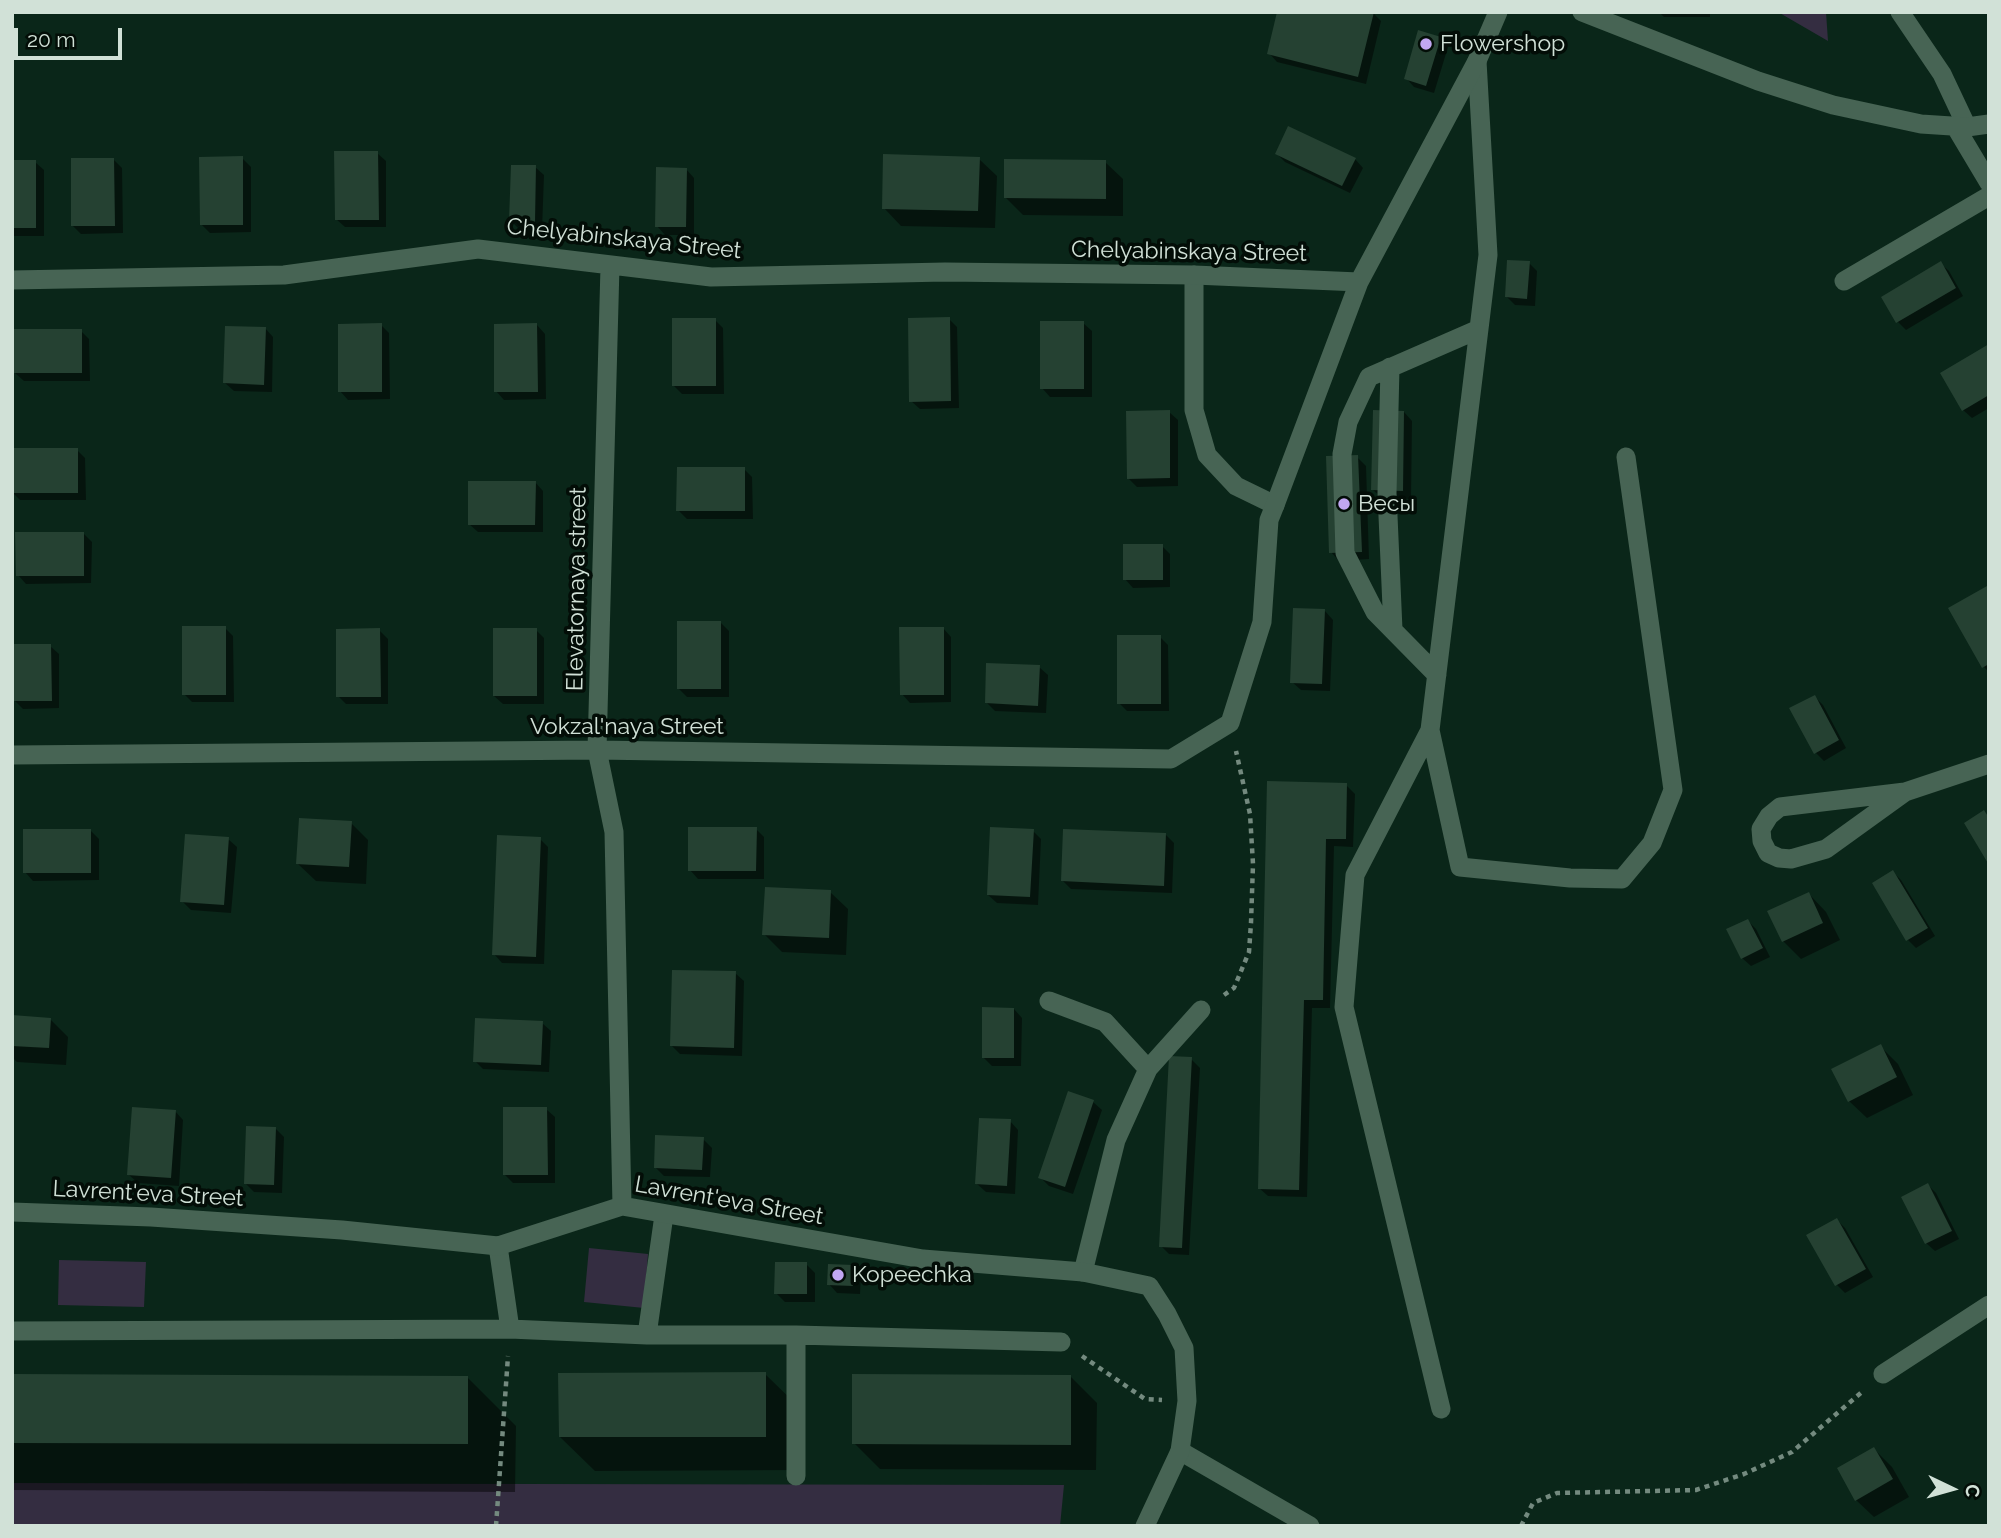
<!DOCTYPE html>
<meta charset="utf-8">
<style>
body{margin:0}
#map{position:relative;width:2001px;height:1538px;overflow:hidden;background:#0a2619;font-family:Raleway,sans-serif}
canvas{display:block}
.frame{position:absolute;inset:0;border:14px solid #d1e1d7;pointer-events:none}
.north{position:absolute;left:1917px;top:1454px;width:70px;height:70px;-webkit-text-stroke:5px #030d07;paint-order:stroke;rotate:95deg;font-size:19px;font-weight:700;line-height:28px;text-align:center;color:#d1e1d7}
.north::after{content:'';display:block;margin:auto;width:24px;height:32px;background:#d1e1d7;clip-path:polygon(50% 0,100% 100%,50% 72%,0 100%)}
.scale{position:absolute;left:14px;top:28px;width:108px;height:32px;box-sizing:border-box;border:4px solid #d1e1d7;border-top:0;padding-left:9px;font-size:21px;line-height:24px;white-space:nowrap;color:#d1e1d7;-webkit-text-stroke:5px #030d07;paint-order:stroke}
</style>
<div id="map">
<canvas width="2001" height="1538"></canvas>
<div class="frame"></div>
<div class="north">С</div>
<div class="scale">20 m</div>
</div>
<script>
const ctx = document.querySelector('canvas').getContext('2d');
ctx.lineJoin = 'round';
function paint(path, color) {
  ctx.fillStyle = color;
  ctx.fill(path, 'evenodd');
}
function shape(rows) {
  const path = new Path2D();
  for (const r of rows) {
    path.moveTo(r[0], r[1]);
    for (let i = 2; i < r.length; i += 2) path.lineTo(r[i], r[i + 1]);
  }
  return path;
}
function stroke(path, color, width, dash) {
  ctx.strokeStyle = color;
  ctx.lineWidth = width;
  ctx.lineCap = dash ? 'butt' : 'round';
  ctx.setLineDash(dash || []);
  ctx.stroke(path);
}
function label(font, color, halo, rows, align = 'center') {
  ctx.font = font + ' Raleway,sans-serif';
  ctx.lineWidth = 7;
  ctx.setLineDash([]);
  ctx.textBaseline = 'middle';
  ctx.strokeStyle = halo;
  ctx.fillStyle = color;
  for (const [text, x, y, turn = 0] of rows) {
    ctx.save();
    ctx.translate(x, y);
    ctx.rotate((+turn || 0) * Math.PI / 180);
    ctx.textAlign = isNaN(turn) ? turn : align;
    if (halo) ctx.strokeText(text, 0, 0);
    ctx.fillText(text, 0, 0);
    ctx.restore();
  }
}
paint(shape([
 [1778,12,1826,12,1828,41],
 [589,1248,648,1254,644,1308,584,1302],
 [59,1260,146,1262,144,1307,58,1305],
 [12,1483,1064,1485,1060,1526,12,1526]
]), '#342d41');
paint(shape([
 [1659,12,1710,12,1710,17,1664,17],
 [1373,13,1381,21,1366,84,1277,62,1269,53],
 [1440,38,1448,47,1434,93,1414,87,1406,78],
 [377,153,386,161,386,227,345,227,336,219],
 [1277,154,1355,159,1363,168,1350,193,1285,162],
 [242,158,251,167,251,232,210,233,201,224],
 [113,159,122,168,123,233,81,234,72,225],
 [979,159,997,176,995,228,901,226,884,208],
 [12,162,35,162,44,170,44,236,12,236],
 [1105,162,1123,179,1123,216,1023,215,1005,197],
 [535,167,544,175,542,230,519,229,511,221],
 [686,169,694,178,694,235,665,235,657,226],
 [1529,263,1537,271,1535,306,1515,305,1507,297],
 [1940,263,1949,271,1963,296,1906,330,1898,322,1883,297],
 [949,319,957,327,959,408,920,409,911,401],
 [715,320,723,328,724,394,682,394,674,386],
 [1083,323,1092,331,1092,397,1050,397,1042,388],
 [381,325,389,333,390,399,348,400,340,391],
 [537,325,545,334,546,399,504,400,496,391],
 [265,328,273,337,272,392,234,391,225,383],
 [81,331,89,339,90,381,24,381,15,373],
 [1989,346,1989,408,1972,418,1963,410],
 [1169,412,1178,420,1178,486,1137,487,1128,478],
 [1404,412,1412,421,1411,499,1382,498,1373,490],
 [77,450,85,458,86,500,20,500,12,492],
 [1357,457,1366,466,1369,559,1339,561,1331,552],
 [744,469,752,477,753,519,687,519,678,510],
 [535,482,543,491,543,532,478,532,469,524],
 [83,533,92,542,91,583,26,584,18,575],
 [1162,546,1170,554,1170,587,1133,588,1125,579],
 [1987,588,1989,590,1989,672,1983,666],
 [1325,611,1333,620,1330,691,1301,690,1292,682],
 [721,623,729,631,729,697,687,697,679,689],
 [225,628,233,636,234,702,192,702,184,694],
 [943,628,951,637,951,702,910,703,902,694],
 [379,630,388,639,388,704,346,704,338,696],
 [536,630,544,638,544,704,503,704,494,696],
 [1160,637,1168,645,1169,711,1127,711,1119,703],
 [50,646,59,654,59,708,23,709,15,701],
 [1039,667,1048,675,1046,713,995,711,987,703],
 [1815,697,1823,705,1846,748,1824,761,1815,752],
 [1268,783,1346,785,1355,794,1353,847,1334,846,1330,1008,1312,1008,1307,1197,1268,1196,1259,1188],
 [351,823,368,840,366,884,316,881,298,864],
 [756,829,764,837,764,879,698,879,690,870],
 [90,830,99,839,99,880,33,881,25,872],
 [1033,831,1041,839,1038,905,997,903,988,895],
 [1166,835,1174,843,1172,893,1071,889,1062,880],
 [228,839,237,847,231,913,191,910,182,901],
 [540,839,548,847,544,964,502,963,494,954],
 [1893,872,1901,880,1935,936,1916,948,1908,940],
 [830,892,848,909,846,955,782,952,764,934],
 [1809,894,1826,912,1840,940,1801,959,1783,941],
 [1748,921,1756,929,1770,957,1751,966,1742,958],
 [735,973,744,981,742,1056,680,1054,671,1045],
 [1014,1009,1022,1018,1021,1066,992,1066,983,1057],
 [12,1017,50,1019,68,1037,66,1065,17,1062,12,1057],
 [542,1023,551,1031,549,1072,483,1069,475,1061],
 [1880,1046,1898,1064,1913,1095,1867,1118,1849,1101],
 [1191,1059,1200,1068,1189,1255,1169,1254,1161,1246],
 [1093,1102,1102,1110,1073,1194,1049,1186,1040,1177],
 [546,1109,555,1117,555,1183,513,1183,505,1175],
 [175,1111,183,1120,179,1186,138,1183,129,1175],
 [1010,1121,1018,1130,1015,1194,986,1192,977,1184],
 [276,1129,284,1137,282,1193,254,1192,246,1184],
 [703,1139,712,1148,710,1177,664,1176,655,1167],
 [1928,1185,1936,1193,1959,1239,1935,1251,1926,1243],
 [1837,1220,1845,1228,1873,1277,1845,1293,1837,1285],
 [806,1264,815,1273,815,1302,785,1302,776,1293],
 [853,1266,861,1275,860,1294,837,1293,829,1284],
 [765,1374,800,1408,799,1470,595,1471,560,1437],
 [12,1376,468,1378,516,1426,515,1492,12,1490],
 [1071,1377,1097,1403,1096,1470,880,1469,854,1443],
 [1874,1449,1892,1467,1909,1497,1874,1517,1856,1500]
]), '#0007');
paint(shape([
 [1277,12,1374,12,1358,77,1267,54],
 [1418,30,1441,37,1426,86,1404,79],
 [1288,126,1356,158,1342,186,1275,154],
 [334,151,378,151,379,220,335,220],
 [883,154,980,157,978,211,882,209],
 [243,156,243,225,200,225,199,157],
 [71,158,114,158,115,226,71,226],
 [1004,159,1106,160,1106,199,1004,198],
 [12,160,36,160,36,228,12,228],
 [511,165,536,165,535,222,509,221],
 [656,167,687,168,686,227,655,227],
 [1507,260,1530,261,1527,299,1505,297],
 [1941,261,1956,288,1896,323,1881,297],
 [950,317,951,401,909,402,908,318],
 [672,318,716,318,716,386,672,386],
 [1040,321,1084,321,1084,389,1040,389],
 [382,323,382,392,338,392,338,324],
 [537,323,538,392,494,392,494,324],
 [225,326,266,327,264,385,223,383],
 [14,329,82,329,82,373,14,373],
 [1989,344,1989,395,1962,411,1940,373],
 [1170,410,1170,478,1127,479,1126,411],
 [1373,410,1404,411,1403,491,1371,490],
 [12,448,78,448,78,493,12,493],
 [1358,455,1362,552,1329,553,1326,456],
 [677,467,745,467,745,511,676,511],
 [468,481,536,481,535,525,468,525],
 [15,532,84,532,84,576,16,576],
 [1123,544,1163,544,1163,580,1123,580],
 [1987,586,1989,664,1982,668,1948,608],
 [1293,608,1325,609,1322,684,1290,683],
 [677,621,721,621,721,689,677,689],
 [182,626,226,626,226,695,182,695],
 [899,627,944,627,944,695,900,695],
 [380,628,381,697,336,697,336,629],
 [493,628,537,628,537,696,493,696],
 [1117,635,1161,635,1161,704,1117,704],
 [13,644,51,644,52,701,13,701],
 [986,663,1040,665,1038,706,985,703],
 [1815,695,1839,740,1814,754,1789,708],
 [1267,781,1347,783,1346,839,1326,839,1323,1000,1304,1000,1299,1190,1258,1189],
 [1984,810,1989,818,1989,865,1964,823],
 [299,818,352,821,349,867,296,864],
 [688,827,757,827,756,871,688,871],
 [990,827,1034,829,1030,897,987,895],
 [23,829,91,829,91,873,23,873],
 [1063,829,1166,833,1164,886,1061,881],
 [185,834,229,837,224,905,180,902],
 [497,835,541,837,536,957,492,955],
 [1893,870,1928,928,1906,941,1872,883],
 [765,887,831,890,829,938,762,935],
 [1809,892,1823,923,1782,942,1767,911],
 [1748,919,1763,948,1741,959,1726,929],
 [672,970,736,971,734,1048,670,1046],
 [982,1007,1014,1008,1014,1058,982,1058],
 [12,1015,51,1018,49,1048,12,1046],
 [475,1018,543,1021,541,1065,473,1062],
 [1881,1044,1897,1077,1848,1102,1831,1069],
 [1169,1056,1192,1057,1182,1248,1159,1247],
 [1068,1091,1094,1100,1065,1187,1038,1178],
 [132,1107,176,1110,171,1178,127,1175],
 [503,1107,547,1107,548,1175,503,1175],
 [979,1118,1011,1119,1007,1186,975,1184],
 [246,1126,276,1127,274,1185,244,1184],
 [655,1135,704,1137,702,1170,654,1168],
 [1928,1183,1952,1231,1925,1244,1901,1197],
 [1837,1218,1866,1269,1835,1286,1806,1235],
 [775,1262,807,1262,807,1294,774,1294],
 [828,1264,853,1265,853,1286,827,1285],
 [766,1372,766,1437,559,1437,558,1373],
 [12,1374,468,1376,468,1444,12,1443],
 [852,1374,1071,1375,1071,1445,852,1444],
 [1874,1447,1893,1479,1855,1501,1837,1468]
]), '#254132');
stroke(shape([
 [1224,995,1234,988,1249,952,1251,923,1253,864,1250,814,1236,751],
 [1082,1356,1145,1399,1162,1400],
 [496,1526,508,1356],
 [1521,1526,1533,1503,1557,1493,1696,1490,1744,1474,1792,1452,1863,1391]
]), '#748a7f', 4.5, [5, 5]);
stroke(shape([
 [1194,275,1194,410,1207,455,1236,486,1275,505],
 [1844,281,1989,196],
 [1390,367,1387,493,1393,630],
 [1437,675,1375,612,1345,553,1342,454,1348,422,1369,377,1479,329],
 [1430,730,1460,867,1570,878,1622,879,1652,843,1673,790,1626,457],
 [1049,1001,1105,1022,1148,1069],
 [498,1246,510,1329],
 [1083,1272,1116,1140,1148,1069,1201,1010],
 [12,1331,510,1329,647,1335,796,1335,1061,1342],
 [647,1335,664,1215],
 [1441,1409,1344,1007,1355,875,1430,730,1488,255,1477,61],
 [1180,1451,1310,1526],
 [796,1476,796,1335]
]), '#476454', 19);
stroke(shape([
 [1900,12,1942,74,1967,127],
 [610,266,597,750,614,832,622,1206],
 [12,280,284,275,478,249,711,277,945,272,1194,275,1359,282],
 [12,755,597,750,1171,759,1230,723,1262,622,1269,520,1275,505,1359,282,1477,61,1498,12],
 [1905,792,1826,849,1791,859,1779,858,1768,853,1762,841,1761,829,1769,816,1780,807,1905,792,1989,764],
 [12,1212,151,1217,342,1230,498,1246,622,1206,923,1259,1083,1272,1149,1286,1167,1314,1184,1348,1187,1401,1180,1451,1145,1526],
 [1883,1374,1989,1305]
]), '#476454', 19);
stroke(shape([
 [1582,12,1758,81,1833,105,1921,124,1967,127,1989,124],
 [1955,126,1989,183]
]), '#476454', 19);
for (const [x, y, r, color] of [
 [1426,44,7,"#c2a7f2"],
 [1344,504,7,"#c2a7f2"],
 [838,1275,7,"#c2a7f2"]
]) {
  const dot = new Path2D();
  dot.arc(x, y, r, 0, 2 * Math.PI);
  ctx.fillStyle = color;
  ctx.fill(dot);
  stroke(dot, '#030d07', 2.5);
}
label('23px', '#d1e1d7', '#030d07', [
 ["Flowershop",1440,44],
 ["Весы",1358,504],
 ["Kopeechka",852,1275]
], 'left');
label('23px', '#d1e1d7', '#030d07', [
 ["Chelyabinskaya Street",624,239,6],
 ["Chelyabinskaya Street",1189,252,1],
 ["Elevatornaya street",577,589,-89],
 ["Vokzal'naya Street",627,727],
 ["Lavrent'eva Street",148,1194,3],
 ["Lavrent'eva Street",729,1201,10]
]);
</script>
